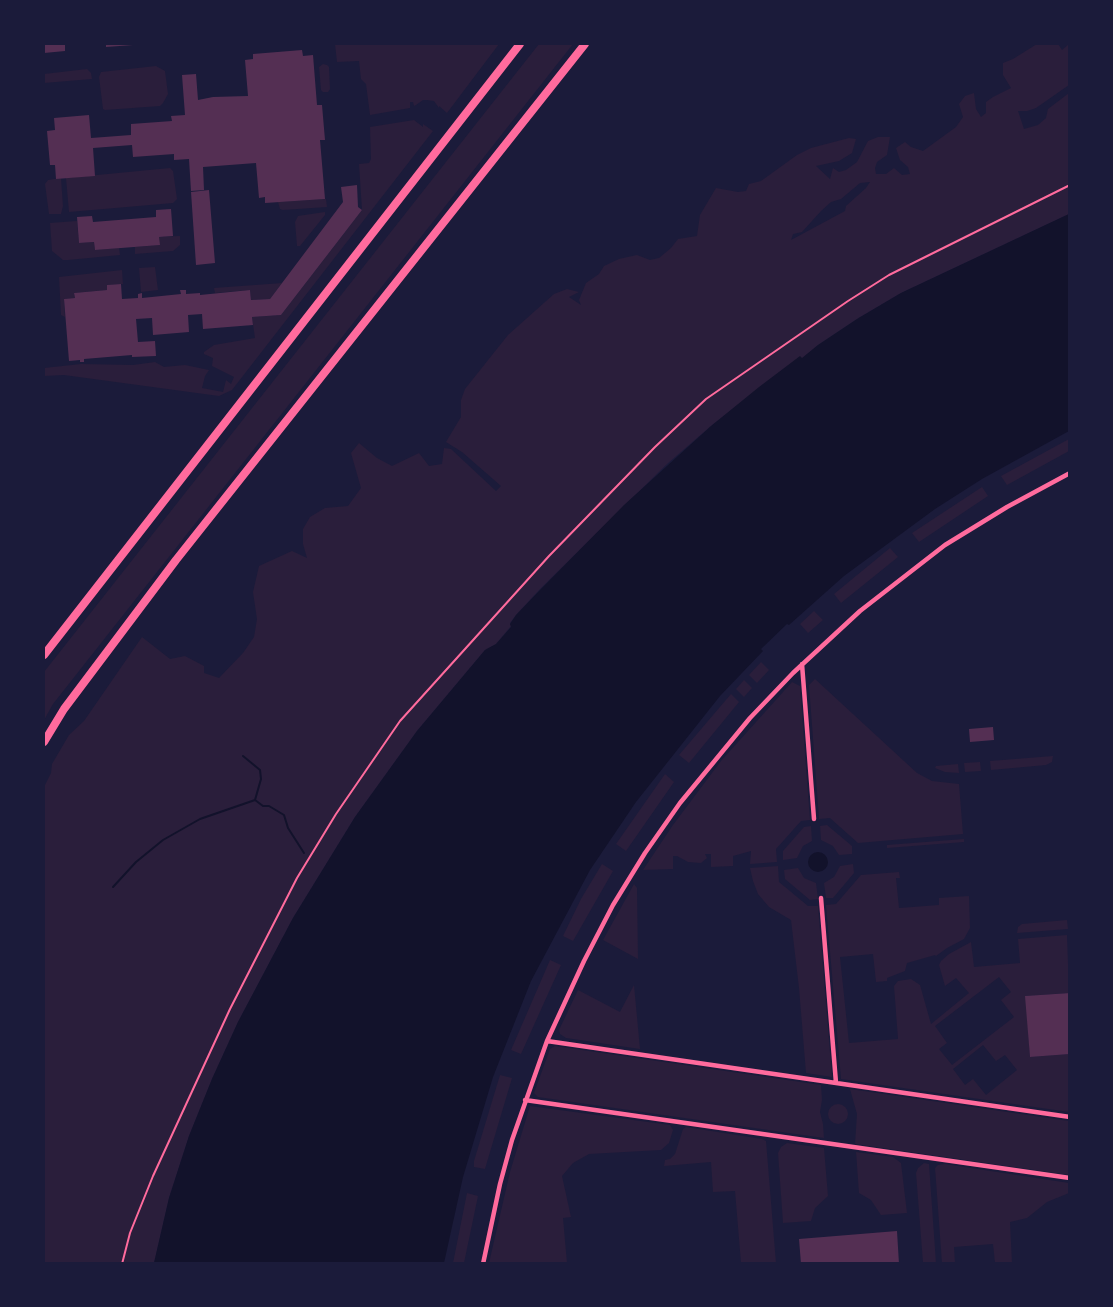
<!DOCTYPE html>
<style>
body{margin:0}
#map{position:relative;width:1113px;height:1307px;overflow:hidden;background:#1b1b3a;font-family:"IBM Plex Sans",sans-serif}
canvas{display:block}
.frame{position:absolute;inset:0;border:45px solid #1b1b3a;pointer-events:none}
</style>
<div id="map">
<canvas width="1113" height="1307"></canvas>
<div class="frame"></div>
</div>
<script>
const ctx = document.querySelector('canvas').getContext('2d');
ctx.lineJoin = 'round';
function paint(path, color) {
  ctx.fillStyle = color;
  ctx.fill(path, 'evenodd');
}
function shape(rows) {
  const path = new Path2D();
  for (const r of rows) {
    if (r.length === 3) {
      path.moveTo(r[0] + r[2], r[1]);
      path.arc(r[0], r[1], r[2], 0, 2 * Math.PI);
      continue;
    }
    path.moveTo(r[0], r[1]);
    for (let i = 2; i < r.length; i += 2) path.lineTo(r[i], r[i + 1]);
  }
  return path;
}
function stroke(path, color, width, dash) {
  ctx.strokeStyle = color;
  ctx.lineWidth = width;
  ctx.lineCap = dash ? 'butt' : 'round';
  ctx.setLineDash(dash || []);
  ctx.stroke(path);
}
paint(shape([
 [335,44,499,44,447,113,439,106,439,108,434,101,427,100,423,100,416,105,414,106,413,102,410,102,410,108,370,115,366,84,361,79,359,61,337,62],
 [539,44,573,44,53,704,44,720,44,672],
 [1037,44,1058,44,1062,50,1069,44,1069,85,1036,108,1027,111,1018,111,1024,129,1038,125,1046,118,1048,109,1069,93,1069,214,901,293,857,319,818,345,802,359,800,357,711,426,667,464,540,589,516,615,510,623,511,626,496,644,485,650,417,731,355,817,293,918,238,1022,212,1079,189,1136,169,1198,154,1263,44,1264,44,787,51,773,52,764,69,735,84,721,142,637,170,659,185,656,204,666,204,673,219,678,243,653,254,637,257,619,253,592,259,566,292,551,307,558,303,544,303,529,310,517,325,508,348,506,361,488,351,453,359,443,377,458,392,466,419,453,429,466,442,464,444,448,451,449,496,491,501,486,462,452,446,442,461,417,461,400,465,389,508,335,554,294,567,289,579,292,569,297,581,305,579,300,586,283,599,274,604,266,619,259,637,255,650,260,659,258,671,248,678,239,697,236,700,215,716,188,738,192,746,191,749,184,761,181,797,155,811,148,849,138,856,139,852,153,839,161,816,166,830,179,833,168,839,172,846,170,857,162,868,141,878,137,890,137,887,155,877,162,875,168,876,174,886,174,894,168,902,175,910,174,908,167,900,160,896,148,905,142,911,147,923,151,956,127,963,117,959,104,965,96,974,93,976,109,981,117,986,113,986,102,993,97,1011,88,1003,75,1003,63,1013,59],
 [870,182,866,188,846,206,845,211,791,240,793,234,802,232,821,211,831,202,841,199,860,183],
 [323,64,327,65,329,67,330,89,328,92,323,92,321,90,319,67],
 [156,66,165,71,168,94,163,103,160,106,105,110,103,109,99,77,101,72],
 [87,69,91,73,92,79,44,83,44,74],
 [414,120,423,127,423,124,433,131,232,390,219,396,64,375,44,376,44,368,81,364,133,365,155,362,164,367,185,365,209,370,205,376,202,388,223,392,226,380,231,384,234,377,212,366,213,358,204,354,204,352,214,345,255,338,252,317,281,315,362,210,359,164,369,163,371,159,370,127],
 [170,168,173,171,177,199,173,203,69,212,66,178],
 [61,178,63,206,61,214,49,214,45,184,48,180],
 [326,199,327,207,283,210,280,209,278,202],
 [325,212,325,215,300,246,297,246,295,222,298,216],
 [77,221,79,243,94,242,95,250,119,248,120,255,68,260,63,260,57,255,52,251,50,223],
 [180,236,180,245,173,251,135,254,135,247,159,245,159,237],
 [155,267,158,290,141,292,139,268],
 [122,270,123,284,107,285,107,290,74,293,75,298,64,299,65,317,61,315,59,277],
 [282,283,270,299,251,300,250,290,215,293,214,288],
 [1069,439,1069,451,1007,485,1001,476],
 [982,487,988,496,919,542,912,533],
 [890,548,898,557,841,603,834,594],
 [814,611,823,620,808,633,800,624],
 [761,662,769,670,757,683,749,675],
 [815,679,917,773,932,781,959,784,963,834,858,843,830,818,819,819,809,685],
 [744,680,752,688,744,697,736,689],
 [792,682,800,686,810,820,801,821,776,849,777,862,750,864,751,851,733,856,733,866,711,867,711,854,705,854,707,858,701,863,688,862,677,856,673,856,673,869,643,870,673,825,721,761],
 [731,694,739,702,689,763,679,755],
 [1053,756,1052,762,1046,765,991,770,990,761],
 [980,762,981,771,965,772,964,763],
 [958,764,959,773,945,772,935,768,936,766],
 [665,774,674,782,626,851,616,844],
 [827,825,852,846,852,854,839,855,833,846,821,840,820,826],
 [811,826,812,841,803,846,797,858,783,860,783,851,804,827],
 [964,839,964,842,887,848,887,845],
 [602,864,613,871,573,941,563,936,581,899],
 [853,864,854,873,833,898,826,898,824,883,834,877,840,866],
 [778,866,779,882,808,906,818,906,832,1077,806,1073,799,988,791,920,769,907,758,894,753,881,750,868],
 [798,868,804,878,816,883,818,899,810,900,785,879,784,870],
 [899,872,900,878,896,878,899,908,939,905,939,898,969,896,970,928,964,939,947,948,936,956,935,955,907,963,905,971,887,978,887,981,876,982,873,954,840,957,849,1043,898,1039,894,986,898,981,911,979,920,985,931,1024,969,993,956,978,945,986,939,965,941,961,949,954,971,942,974,967,1020,963,1018,939,1067,935,1069,993,1026,996,1030,1057,1069,1054,1069,1112,841,1079,826,905,836,904,861,875],
 [999,977,1011,992,1001,1000,1014,1017,952,1065,939,1049,947,1043,935,1026],
 [983,1045,996,1061,1005,1055,1017,1070,986,1095,973,1079,965,1085,953,1069],
 [634,884,637,888,638,959,603,940],
 [1067,920,1068,929,1017,933,1018,927,1022,924],
 [550,960,561,965,521,1054,511,1050],
 [634,985,640,1049,566,1038,560,1034,559,1030,578,990,620,1012],
 [555,1046,821,1085,822,1100,820,1112,823,1124,824,1138,538,1097,534,1093,550,1049],
 [500,1075,512,1078,485,1169,474,1167,474,1161],
 [850,1089,1069,1121,1069,1175,855,1144,857,1114],
 [838,1114,10],
 [530,1106,670,1125,673,1130,669,1143,661,1150,589,1154,573,1163,562,1176,571,1217,563,1218,567,1263,489,1263,510,1172],
 [686,1127,762,1139,766,1141,776,1263,741,1263,735,1191,713,1192,711,1162,664,1166,665,1160,670,1159,675,1154,683,1129],
 [787,1143,824,1148,828,1196,815,1208,811,1221,783,1223,778,1153,781,1147],
 [856,1152,893,1157,901,1163,907,1213,881,1215,871,1200,859,1193],
 [924,1163,929,1164,936,1263,923,1263,916,1173,918,1168],
 [945,1164,1069,1183,1069,1193,1047,1202,1027,1218,1010,1222,1012,1263,995,1263,993,1244,954,1247,955,1263,942,1263,935,1168,938,1165],
 [467,1193,478,1196,464,1263,453,1263]
]), '#2a1e3b');
paint(shape([
 [1069,214,1069,431,982,479,935,509,844,576,789,625,787,624,761,649,763,651,720,696,636,802,590,870,531,981,493,1077,463,1177,444,1263,154,1263,169,1198,189,1136,212,1079,238,1022,293,918,355,817,417,731,485,650,496,644,511,627,510,624,516,615,540,590,624,505,711,426,759,387,800,356,802,358,818,345,857,319,901,293],
 [818,862,10]
]), '#12122b');
stroke(shape([
 [243,756,260,770,261,779,255,800,263,806,269,806,284,815,288,828,304,853],
 [113,887,136,862,163,840,200,819,255,800]
]), '#12122b', 2);
paint(shape([
 [44,44,65,44,65,51,44,53],
 [106,44,133,44,133,45,106,47],
 [302,50,303,56,313,55,317,105,322,105,325,140,320,140,325,199,265,203,265,197,259,198,256,163,203,167,204,190,191,191,189,159,174,160,174,154,133,157,132,145,93,148,95,176,56,179,55,165,50,165,47,131,55,130,54,118,89,115,91,138,131,135,131,124,172,121,171,116,185,115,182,75,196,74,198,100,213,97,248,96,245,60,253,59,253,54],
 [357,185,358,207,362,210,281,315,252,317,253,325,203,329,202,314,188,315,189,332,153,335,152,318,136,319,138,342,155,341,156,356,132,357,132,355,84,359,84,362,80,362,80,360,69,361,64,299,75,298,74,293,107,290,107,285,121,284,122,299,138,298,138,294,142,293,142,298,181,294,180,290,186,290,186,294,200,293,200,295,250,290,251,300,270,299,343,202,341,187],
 [209,190,215,263,196,265,191,192],
 [171,209,173,236,159,237,160,245,95,250,94,242,79,243,77,217,92,216,93,222,156,217,156,210],
 [993,727,994,740,970,742,969,729],
 [1070,993,1070,1054,1030,1057,1025,996],
 [897,1231,899,1264,801,1264,799,1239]
]), '#542f53');
stroke(shape([
 [122,1264,130,1233,153,1176,230,1009,297,878,336,814,400,721,549,556,655,447,706,399,848,301,889,275,1070,185]
]), '#ff6b9d', 2);
stroke(shape([
 [802,664,814,819],
 [821,898,836,1083],
 [547,1041,1070,1117],
 [525,1100,1070,1178],
 [483,1264,500,1184,512,1140,547,1041,584,961,613,905,645,853,680,803,750,718,793,673,860,611,945,545,1007,507,1070,473]
]), '#ff6b9d', 4.5);
stroke(shape([
 [44,655,520,44],
 [44,742,64,709,176,560,585,44]
]), '#ff6b9d', 8);
</script>
